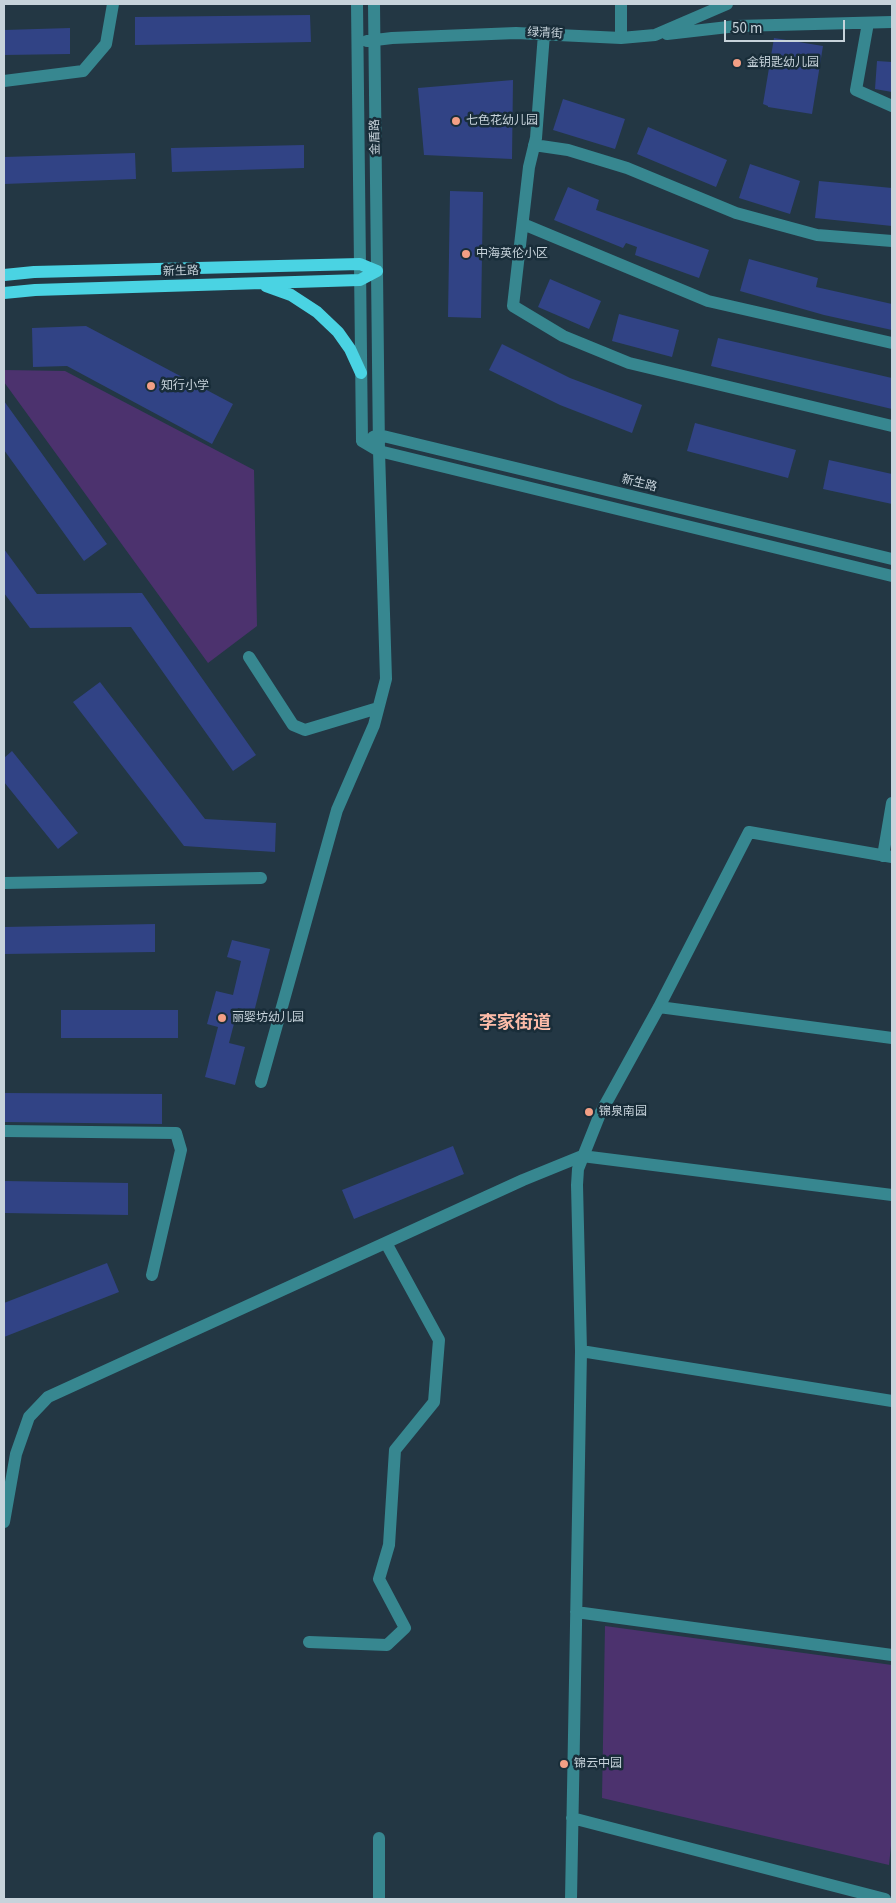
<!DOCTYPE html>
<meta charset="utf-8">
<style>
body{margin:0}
#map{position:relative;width:896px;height:1903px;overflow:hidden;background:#233744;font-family:"Source Sans 3",sans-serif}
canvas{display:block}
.frame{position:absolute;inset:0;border:5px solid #c7d3db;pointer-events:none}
.scale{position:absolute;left:724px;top:20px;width:121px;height:22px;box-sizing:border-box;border:2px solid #c7d3db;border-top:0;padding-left:6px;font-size:15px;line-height:18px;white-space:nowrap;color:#c7d3db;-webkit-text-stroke:4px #192d39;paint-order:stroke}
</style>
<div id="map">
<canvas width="896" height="1903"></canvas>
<div class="frame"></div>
<div class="scale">50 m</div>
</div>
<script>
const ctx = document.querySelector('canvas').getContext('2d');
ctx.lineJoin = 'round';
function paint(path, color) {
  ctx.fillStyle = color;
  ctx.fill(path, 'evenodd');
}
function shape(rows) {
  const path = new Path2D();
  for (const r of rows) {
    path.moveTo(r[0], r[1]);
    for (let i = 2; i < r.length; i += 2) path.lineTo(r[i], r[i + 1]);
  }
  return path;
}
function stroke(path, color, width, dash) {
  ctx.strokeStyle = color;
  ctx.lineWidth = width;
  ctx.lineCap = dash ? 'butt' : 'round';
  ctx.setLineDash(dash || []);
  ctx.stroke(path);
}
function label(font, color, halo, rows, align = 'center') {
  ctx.font = font + ' "Source Sans 3","Noto Sans SC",sans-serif';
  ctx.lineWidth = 5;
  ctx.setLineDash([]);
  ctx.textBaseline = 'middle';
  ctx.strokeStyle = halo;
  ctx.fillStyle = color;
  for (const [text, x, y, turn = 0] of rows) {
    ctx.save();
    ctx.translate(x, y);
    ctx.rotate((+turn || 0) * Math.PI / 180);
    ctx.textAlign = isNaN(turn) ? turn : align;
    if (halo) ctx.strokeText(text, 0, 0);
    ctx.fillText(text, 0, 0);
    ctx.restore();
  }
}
paint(shape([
 [4,370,65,371,254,470,257,626,208,663,4,382],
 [605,1626,892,1665,892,1836,889,1865,602,1798]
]), '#4c326e');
paint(shape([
 [310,15,311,42,135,45,135,17],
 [70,28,70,54,4,55,4,30],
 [774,38,823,46,812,114,768,107,768,106,763,104],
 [877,61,892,62,892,92,875,89],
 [513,80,512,159,424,155,418,88],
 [563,99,625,119,615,149,553,130],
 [648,127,727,160,716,187,637,154],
 [304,145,304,168,172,172,171,148],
 [135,153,136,179,4,184,4,157],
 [750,164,800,181,790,214,739,198],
 [819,181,892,188,892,226,815,218],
 [568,187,599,200,596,210,709,250,699,278,635,255,637,247,626,243,623,248,554,220],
 [450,191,483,192,481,318,448,317],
 [749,259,818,278,816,287,892,304,892,330,824,315,740,291],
 [550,279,601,301,589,329,538,307],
 [619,314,679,330,672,357,612,341],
 [86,326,233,404,212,444,67,366,33,367,32,328],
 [718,338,892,378,892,409,711,366],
 [502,344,570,378,642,405,632,433,560,405,489,370],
 [4,401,107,544,84,561,4,450],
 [695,423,796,450,788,478,687,451],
 [829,460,892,474,892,504,823,489],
 [4,549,37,594,142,593,256,755,233,771,131,627,30,628,4,593],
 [100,682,205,819,276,823,275,852,184,846,73,702],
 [12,751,78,833,58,849,4,782,4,758],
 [155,924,155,952,4,954,4,927],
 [232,940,270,949,254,1012,238,1008,229,1043,245,1047,235,1085,205,1077,218,1027,207,1024,216,991,233,995,241,961,227,957],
 [61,1010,178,1010,178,1038,61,1038],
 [4,1093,162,1094,162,1124,4,1122],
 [453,1146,464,1174,354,1219,342,1190],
 [4,1181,128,1183,128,1215,4,1213],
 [107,1263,119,1292,4,1337,4,1303]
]), '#314385');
stroke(shape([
 [357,4,362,441],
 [868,23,856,90,892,106],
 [544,34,536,138,529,167,513,306,563,336,629,363,892,426],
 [667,34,737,26,892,22],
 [621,38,621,4],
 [367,41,392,38,516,33,621,38,655,35,727,4],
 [4,81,83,71,106,44,113,4],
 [534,145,568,150,627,168,736,213,817,235,892,241],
 [523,224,708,301,892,343],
 [373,437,379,435,892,559],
 [362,441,379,451,892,576],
 [249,657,293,725,305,730,378,708],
 [883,856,892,803],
 [4,883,261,878],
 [659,1007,892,1038],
 [261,1082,337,810,374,725,386,679,379,451,374,4],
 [4,1131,176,1133,181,1150,152,1275],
 [581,1351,892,1401],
 [4,1522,16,1454,29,1417,48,1397,523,1180,582,1156,892,1195],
 [576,1612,892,1655],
 [309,1642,387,1645,405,1628,379,1579,389,1545,395,1450,434,1402,439,1340,386,1243],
 [572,1818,885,1899],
 [379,1899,379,1838],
 [571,1899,581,1351,577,1185,578,1169,600,1114,659,1007,749,832,892,857]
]), '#378790', 12);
stroke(shape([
 [4,275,34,272,360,264,377,271],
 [266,286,291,295,317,312,338,332,350,349,361,373],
 [4,293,35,290,360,280,377,271]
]), '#4ad3e3', 12);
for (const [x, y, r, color] of [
 [737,63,5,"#f39f85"],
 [456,121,5,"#f39f85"],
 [466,254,5,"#f39f85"],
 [151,386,5,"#f39f85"],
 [222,1018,5,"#f39f85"],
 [589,1112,5,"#f39f85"],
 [564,1764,5,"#f39f85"]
]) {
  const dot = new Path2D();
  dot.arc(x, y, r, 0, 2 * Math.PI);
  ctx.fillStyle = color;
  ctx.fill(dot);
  stroke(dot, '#192d39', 2);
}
label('12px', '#c7d3db', '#192d39', [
 ["绿清街",545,34,3],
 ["金盾路",376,137,-91],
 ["新生路",181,272,-2],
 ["新生路",639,484,14]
]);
label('12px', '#c7d3db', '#192d39', [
 ["金钥匙幼儿园",747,63],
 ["七色花幼儿园",466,121],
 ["中海英伦小区",476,254],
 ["知行小学",161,386],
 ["丽婴坊幼儿园",232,1018],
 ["锦泉南园",599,1112],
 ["锦云中园",574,1764]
], 'left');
label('bold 18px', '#fcbba8', '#192d39', [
 ["李家街道",515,1024]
]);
</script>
